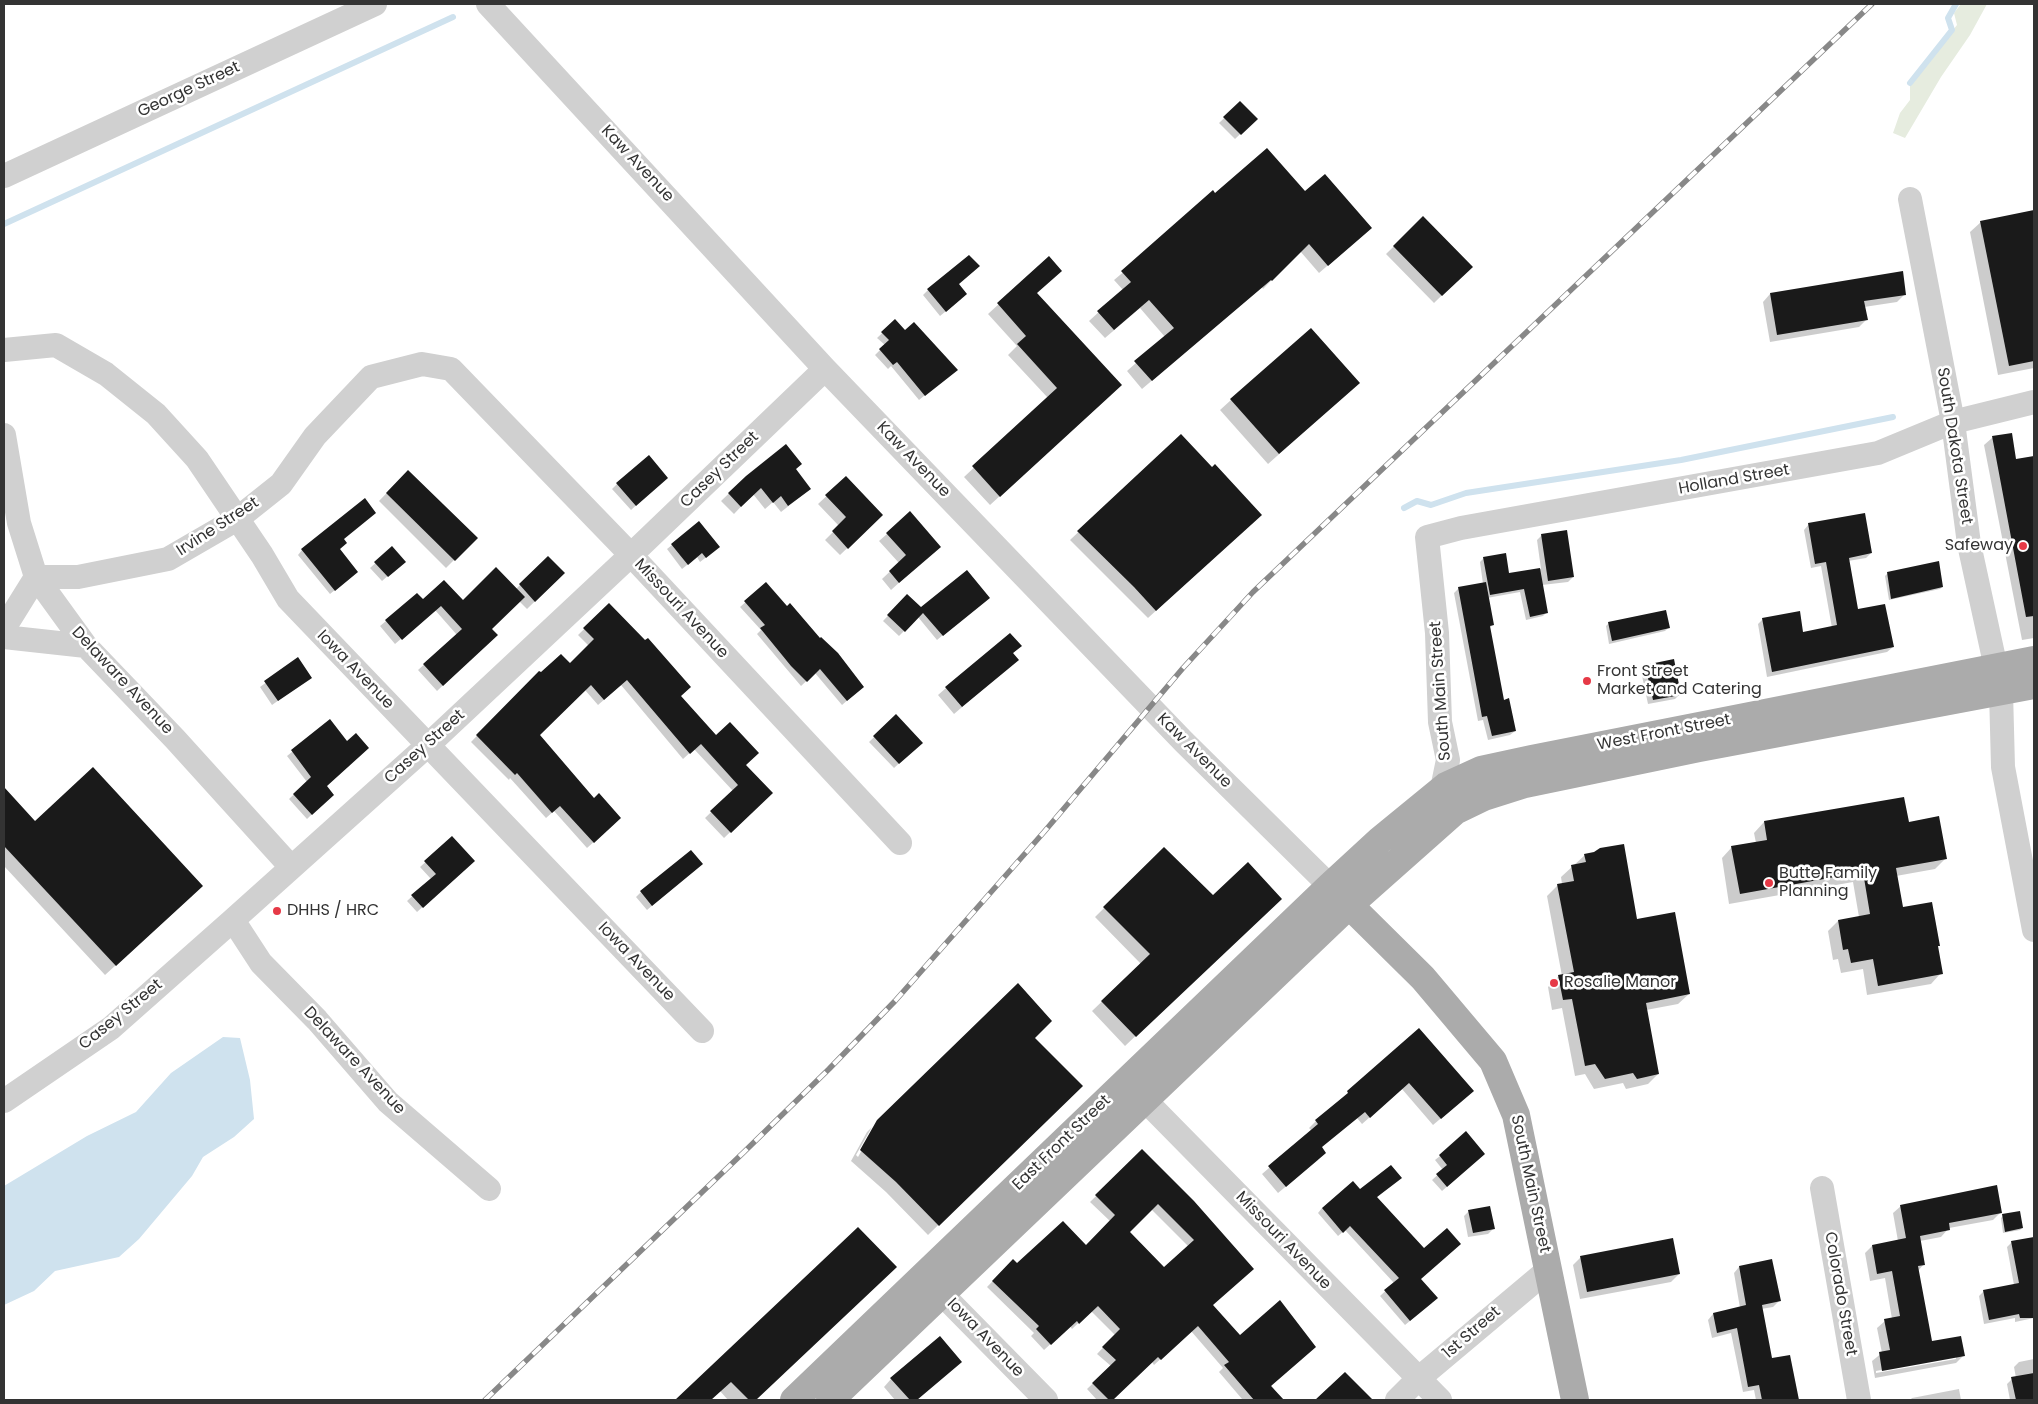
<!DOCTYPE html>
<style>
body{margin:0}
#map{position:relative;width:2038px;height:1404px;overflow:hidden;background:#fff;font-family:Poppins,sans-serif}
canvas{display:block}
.frame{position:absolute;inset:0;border:5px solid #333;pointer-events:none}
</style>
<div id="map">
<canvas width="2038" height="1404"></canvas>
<div class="frame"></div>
</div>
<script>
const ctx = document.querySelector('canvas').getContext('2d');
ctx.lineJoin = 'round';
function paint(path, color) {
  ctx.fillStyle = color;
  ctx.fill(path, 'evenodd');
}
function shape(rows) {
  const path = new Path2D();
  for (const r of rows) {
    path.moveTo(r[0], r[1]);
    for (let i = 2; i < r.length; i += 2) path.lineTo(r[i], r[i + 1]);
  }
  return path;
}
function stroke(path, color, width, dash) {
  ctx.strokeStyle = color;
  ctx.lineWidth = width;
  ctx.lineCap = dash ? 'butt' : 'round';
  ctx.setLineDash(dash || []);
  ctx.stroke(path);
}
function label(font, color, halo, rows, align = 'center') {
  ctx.font = font + ' Poppins,sans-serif';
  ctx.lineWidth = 5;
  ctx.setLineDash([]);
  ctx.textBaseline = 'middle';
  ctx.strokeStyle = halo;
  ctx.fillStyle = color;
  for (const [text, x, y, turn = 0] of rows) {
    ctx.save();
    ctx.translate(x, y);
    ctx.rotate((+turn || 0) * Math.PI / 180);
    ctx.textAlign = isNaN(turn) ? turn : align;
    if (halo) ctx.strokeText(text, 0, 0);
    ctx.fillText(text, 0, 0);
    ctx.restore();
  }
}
paint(shape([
 [1961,4,1987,4,1970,35,1941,77,1905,138,1893,133,1900,113,1910,100,1910,83,1957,25,1954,13]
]), '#e6ecdf');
paint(shape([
 [223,1037,240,1038,250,1080,254,1119,234,1137,203,1157,192,1176,139,1239,119,1257,55,1271,34,1291,4,1305,4,1186,87,1136,136,1112,171,1073]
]), '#cfe2ee');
paint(shape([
 [1240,103,1256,119,1235,139,1219,123],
 [1305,193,1362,236,1319,273,1300,251,1263,289,1262,287,1142,389,1127,371,1165,337,1140,308,1105,338,1089,321,1123,290,1114,280,1215,195],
 [2034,211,2034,368,1998,375,1970,232,1981,222],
 [1423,218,1471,267,1434,303,1386,254],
 [1049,258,1036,293,1111,395,990,505,964,477,1048,398,1008,355,1017,346,988,314],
 [928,290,961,299,940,316,923,295],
 [1770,294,1905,294,1897,302,1864,307,1866,320,1859,327,1770,342,1763,302],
 [895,321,951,374,919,400,891,366,888,369,875,355,885,345,877,338],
 [1348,393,1268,464,1220,410,1231,400],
 [1181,435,1212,468,1253,522,1148,618,1070,540],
 [2011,435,2015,461,2034,457,2034,638,2022,640,1984,445,1992,438],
 [795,470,810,489,781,512,773,502,765,509,753,494,734,514,721,501,746,477],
 [408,471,476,538,446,568,379,501],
 [846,478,882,515,840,555,825,540,839,526,818,504],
 [662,482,631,510,612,489,617,484],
 [699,523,713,552,700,562,697,557,682,569,667,549],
 [1809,524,1871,553,1866,558,1848,561,1857,611,1893,647,1887,652,1767,677,1758,624,1763,619,1802,633,1832,628,1821,566,1811,568,1804,530],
 [887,534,931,554,891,590,882,579,899,563,879,541],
 [1542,535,1573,577,1568,582,1542,585,1547,612,1543,616,1526,620,1520,592,1487,598,1493,625,1489,628,1503,701,1515,731,1510,735,1488,740,1483,720,1478,721,1454,593,1459,588,1483,584,1480,562,1484,558,1508,574,1541,569,1537,540],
 [342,539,339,549,352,576,330,594,298,555,302,550],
 [392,548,399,566,382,581,370,568],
 [548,557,564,573,527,609,519,601,491,629,496,635,437,691,418,670,457,635,435,610,395,644,380,626,417,595,422,601,463,602,516,589],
 [1938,562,1942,587,1940,589,1889,600,1885,576,1887,574],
 [766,584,858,691,842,705,815,673,801,686,757,634,761,630,740,607],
 [907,596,921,609,983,602,937,640,918,617,899,636,883,621],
 [609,605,679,696,771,793,724,838,705,818,733,791,694,749,683,759,621,685,598,705,585,690,538,735,614,824,587,848,554,811,546,818,510,778,509,780,471,742,539,672,541,674,570,665,589,646,578,635],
 [1609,623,1668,628,1665,631,1609,644,1606,626],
 [1020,646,1012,654,1017,660,954,714,938,695,946,688],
 [298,659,310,678,272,705,260,687],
 [1646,666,1680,694,1675,699,1648,704,1641,671],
 [896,716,921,743,894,768,869,742],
 [330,721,325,787,332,795,307,819,289,799,307,782,287,756],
 [4,789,35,822,192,896,105,975,4,866],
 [1764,822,1908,823,1946,858,1935,869,1896,876,1902,908,1939,945,1937,948,1941,973,1931,984,1867,995,1863,969,1841,973,1838,959,1833,960,1828,931,1838,921,1859,917,1853,882,1729,904,1722,858,1732,847,1756,843,1754,833],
 [452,838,468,866,417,912,407,901,431,879,420,867],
 [1164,849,1213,897,1271,908,1125,1046,1092,1011,1141,964,1095,917],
 [1585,855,1636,920,1689,994,1678,1004,1646,1010,1658,1074,1648,1084,1626,1089,1623,1083,1594,1089,1585,1074,1575,1076,1562,1008,1552,1010,1548,987,1559,976,1562,976,1547,896,1558,885,1562,884,1561,877],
 [696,869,647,910,636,897,641,892],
 [1419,1030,1465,1098,1433,1125,1402,1089,1362,1124,1357,1118,1320,1148,1318,1160,1278,1193,1262,1174,1312,1131,1309,1128,1316,1121],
 [1034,1038,1081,1086,928,1235,886,1192,851,1161,867,1132,872,1127,856,1155,858,1157,878,1121],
 [1142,1151,1193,1202,1212,1305,1282,1400,1241,1400,1242,1399,1219,1372,1223,1368,1191,1331,1154,1365,1152,1362,1111,1400,1097,1400,1087,1389,1111,1366,1097,1354,1115,1335,1091,1311,1072,1329,1070,1326,1044,1350,1031,1336,1034,1333,987,1287,1013,1260,1017,1265,1086,1247,1111,1222,1090,1202],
 [1151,1209,1189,1247,1164,1268,1128,1232],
 [1440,1156,1479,1158,1442,1191,1432,1180,1443,1170,1435,1160],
 [1400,1178,1376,1198,1432,1303,1405,1325,1380,1296,1394,1283,1345,1230,1338,1236,1318,1213,1322,1208,1359,1191],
 [1901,1206,2001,1212,1993,1220,1949,1228,1941,1237,1920,1241,1924,1264,1918,1271,1930,1342,1963,1356,1956,1363,1875,1378,1872,1361,1882,1353,1877,1328,1885,1321,1892,1319,1885,1278,1870,1281,1865,1253,1872,1246,1898,1241,1893,1213],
 [1956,1356,1956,1359,1876,1373,1876,1371],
 [1469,1211,1493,1229,1488,1234,1468,1237,1464,1216],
 [2003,1216,2022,1228,2020,1230,2003,1233,2001,1218],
 [858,1229,885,1277,755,1400,728,1400,720,1391,710,1400,677,1400],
 [2034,1238,2034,1318,2015,1322,2015,1318,1984,1324,1979,1296,1984,1291,2014,1285,2007,1247,2012,1242],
 [1581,1257,1679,1274,1671,1282,1580,1299,1573,1265],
 [1739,1267,1779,1301,1773,1307,1761,1309,1771,1360,1789,1356,1798,1400,1756,1400,1754,1390,1743,1392,1731,1333,1712,1338,1708,1320,1713,1314,1740,1308,1734,1273],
 [2034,1359,2034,1400,2010,1400,2007,1384,2012,1379,2016,1378,2014,1367,2019,1362],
 [953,1369,916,1400,895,1400,884,1387,891,1379],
 [1959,1389,1961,1400,1910,1400,1912,1398]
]), '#0003');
stroke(shape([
 [1910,83,1952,30,1948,18,1956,4],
 [4,224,453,17],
 [1404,508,1417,501,1431,505,1466,493,1681,460,1893,417]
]), '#cfe2ee', 6);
paint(shape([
 [1240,101,1258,119,1241,135,1223,117],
 [1267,148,1305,191,1325,174,1372,228,1328,266,1309,244,1272,281,1271,280,1152,381,1134,361,1174,328,1149,300,1114,330,1097,311,1131,282,1121,271,1213,190,1215,193],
 [2034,210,2034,361,2009,366,1980,221],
 [1423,216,1473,267,1442,296,1393,246],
 [969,255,980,266,959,284,967,294,946,312,927,289],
 [1049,256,1062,271,1037,293,1122,385,1000,497,972,466,1057,388,1017,344,1026,336,997,303],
 [1903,271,1906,295,1864,301,1868,320,1777,335,1770,293],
 [895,319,905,330,914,322,958,370,925,396,897,362,893,365,879,349,889,340,881,332],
 [1311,328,1360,383,1279,454,1230,399],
 [2012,433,2016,459,2034,456,2034,616,2026,617,1992,436],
 [1181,434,1212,467,1215,464,1262,515,1156,611,1134,587,1077,531],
 [786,444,802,464,796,469,811,489,788,506,781,496,773,503,761,488,741,507,728,493,746,476],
 [649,455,668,478,636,506,616,483],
 [408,470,478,538,455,561,386,493],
 [846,476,883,515,848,549,832,531,846,517,825,495],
 [365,498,376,513,344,539,347,543,340,549,358,572,335,591,301,549],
 [910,511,941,547,899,583,889,571,906,555,886,533],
 [1865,513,1872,553,1849,558,1858,609,1885,604,1894,647,1772,672,1762,618,1800,611,1803,632,1837,625,1826,562,1815,564,1808,523],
 [699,521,720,547,706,558,702,553,688,565,671,544],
 [1567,530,1574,577,1548,581,1541,534],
 [392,546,406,562,388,577,374,562],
 [1506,553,1509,573,1540,568,1548,613,1530,617,1524,589,1490,595,1483,557],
 [548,556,565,573,535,602,519,584],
 [1939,561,1943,587,1891,599,1887,572],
 [496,567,525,597,492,629,498,635,443,686,423,664,462,629,441,606,402,640,385,620,417,593,423,599,444,580,463,600],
 [967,570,990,598,943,636,923,613,905,632,887,615,907,594,921,607],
 [766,582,787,606,790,603,820,638,821,637,838,653,864,687,847,701,820,669,807,682,791,666,760,628,765,625,744,601],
 [1486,582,1494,625,1490,626,1504,700,1509,698,1516,731,1492,736,1487,716,1482,717,1458,587],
 [609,603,645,640,648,638,691,687,681,696,716,735,730,722,759,753,746,765,773,793,731,833,710,811,738,785,701,744,690,754,627,680,604,700,591,685,540,735,594,798,599,793,621,818,594,843,560,806,552,813,517,773,515,775,476,735,539,671,541,672,561,654,570,663,594,639,583,628],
 [1666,610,1670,628,1612,641,1608,622],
 [1010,633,1022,646,1013,653,1019,660,962,707,945,687],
 [298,657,312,678,278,701,264,681],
 [1674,659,1681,695,1653,700,1645,665],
 [896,714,923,743,899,764,873,736],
 [330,719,347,741,356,733,369,748,327,786,334,795,312,815,293,794,311,777,291,750],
 [93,767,203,886,116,966,4,846,4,787,35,821],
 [1904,797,1909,822,1939,816,1947,859,1896,868,1903,907,1932,902,1940,946,1938,946,1943,974,1878,986,1873,959,1851,963,1848,949,1843,950,1838,920,1870,914,1863,872,1740,894,1731,846,1767,840,1764,821],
 [452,836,475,861,423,908,411,895,436,874,424,861],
 [1624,844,1637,919,1675,912,1690,994,1646,1003,1659,1074,1637,1079,1633,1073,1605,1079,1595,1064,1585,1066,1572,999,1563,1000,1558,975,1574,972,1557,884,1574,881,1571,865,1586,862,1584,854,1594,852,1600,848],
 [1164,847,1213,895,1248,862,1282,899,1136,1037,1101,1001,1150,954,1103,907],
 [691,850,703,864,652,906,640,891],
 [1018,983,1052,1021,1035,1038,1083,1086,939,1226,896,1182,860,1150,877,1120],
 [1419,1028,1474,1091,1441,1119,1409,1083,1370,1118,1365,1112,1322,1147,1326,1153,1286,1187,1268,1166,1318,1124,1315,1120,1348,1093,1347,1091],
 [1466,1131,1485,1154,1447,1187,1436,1174,1447,1165,1439,1155],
 [1142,1149,1194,1201,1254,1269,1213,1305,1240,1335,1280,1300,1316,1347,1271,1386,1284,1400,1254,1400,1224,1365,1229,1362,1198,1326,1161,1360,1158,1357,1113,1400,1109,1400,1092,1383,1116,1360,1102,1347,1120,1329,1098,1306,1079,1324,1077,1321,1051,1345,1036,1329,1039,1326,992,1281,1013,1259,1017,1263,1063,1221,1086,1245,1115,1215,1095,1195],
 [1158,1204,1194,1240,1164,1267,1130,1232],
 [1391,1165,1402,1178,1377,1197,1424,1248,1447,1228,1461,1244,1421,1279,1438,1298,1410,1321,1384,1290,1399,1278,1350,1226,1343,1233,1322,1208,1353,1181,1360,1189],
 [1997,1185,2002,1213,1949,1223,1950,1230,1920,1236,1925,1265,1918,1266,1932,1341,1961,1336,1965,1356,1882,1371,1879,1352,1890,1350,1884,1319,1900,1316,1892,1271,1877,1274,1872,1245,1906,1238,1900,1205],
 [1490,1206,1495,1229,1473,1233,1468,1210],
 [2020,1211,2023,1228,2005,1232,2002,1214],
 [858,1227,897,1267,756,1400,749,1400,731,1382,711,1400,675,1400],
 [2034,1237,2034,1318,2020,1318,2019,1314,1989,1320,1983,1290,2019,1283,2011,1241],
 [1673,1238,1680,1274,1587,1292,1580,1256],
 [1772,1259,1781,1301,1762,1305,1772,1358,1790,1355,1799,1400,1762,1400,1759,1385,1748,1387,1737,1328,1717,1333,1713,1313,1746,1305,1739,1266],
 [940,1336,962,1362,917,1400,910,1400,890,1378],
 [1345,1372,1373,1400,1315,1400],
 [2034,1373,2034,1400,2016,1400,2011,1377]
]), '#1a1a1a');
stroke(shape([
 [488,4,825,369,1184,742,1330,886],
 [4,176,375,4],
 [1910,199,1953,422,1969,544,2001,691,2003,767,2034,930],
 [4,350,56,345,106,374,156,414,197,459,262,555,288,599,702,1031],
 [4,435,19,523,36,577,86,646,175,739,291,867],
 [4,624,8,622,36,577,78,577,168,559,237,519,281,484,315,436,371,377,422,364,451,369,631,555,900,843],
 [4,637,86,646],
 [1449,801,1442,789,1448,760,1440,722,1437,633,1427,537,1461,528,1878,453,1953,422,2034,402],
 [233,920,261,963,317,1020,388,1102,489,1189],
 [1131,1086,1440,1400],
 [4,1101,111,1028,233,920,427,746,631,555,825,369],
 [1822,1188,1859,1400],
 [929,1281,1046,1400],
 [1397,1400,1418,1379,1549,1269]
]), '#d0d0d0', 24);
stroke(shape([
 [1336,892,1423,978,1493,1061,1516,1115,1575,1400],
 [794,1400,1330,886,1380,840,1446,786,1481,770,1532,759,2034,660],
 [830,1400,1349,905,1455,811,1484,797,1525,784,1699,748,2034,685]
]), '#ababab', 28);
const rail = shape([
 [485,1400,744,1152,829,1069,895,1001,1044,832,1183,668,1253,592,1872,4]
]);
stroke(rail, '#888', 5.5);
stroke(rail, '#fff', 4, [11]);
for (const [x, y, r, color] of [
 [2023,546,5,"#e63946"],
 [1587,681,5,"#e63946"],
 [1769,883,5,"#e63946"],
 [277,911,5,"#e63946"],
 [1554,983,5,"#e63946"]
]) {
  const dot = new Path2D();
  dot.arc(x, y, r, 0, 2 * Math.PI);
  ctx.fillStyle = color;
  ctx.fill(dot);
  stroke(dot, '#fff', 2);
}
label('16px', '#333', '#fff', [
 ["George Street",189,90,-25],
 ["Kaw Avenue",637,164,47],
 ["South Dakota Street",1954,446,81],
 ["Kaw Avenue",913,460,46],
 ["Casey Street",720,470,-44],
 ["Holland Street",1734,480,-10],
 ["Irvine Street",218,527,-33],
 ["Missouri Avenue",681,609,47],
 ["Iowa Avenue",355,670,46],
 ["Delaware Avenue",122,681,47],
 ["South Main Street",1441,691,-94],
 ["West Front Street",1664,733,-11],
 ["Casey Street",425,747,-42],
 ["Kaw Avenue",1194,751,45],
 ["Iowa Avenue",636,962,46],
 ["Casey Street",121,1015,-39],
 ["Delaware Avenue",354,1061,47],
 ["East Front Street",1062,1143,-44],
 ["South Main Street",1530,1184,78],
 ["Missouri Avenue",1283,1241,46],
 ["Colorado Street",1840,1294,80],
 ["1st Street",1472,1333,-41],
 ["Iowa Avenue",985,1338,46]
]);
label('16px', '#333', '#fff', [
 ["Safeway",2013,546,"right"],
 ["Front Street",1597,672],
 ["Market and Catering",1597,690],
 ["Butte Family",1779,874],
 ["Planning",1779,892],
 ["DHHS / HRC",287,911],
 ["Rosalie Manor",1564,983]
], 'left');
</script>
